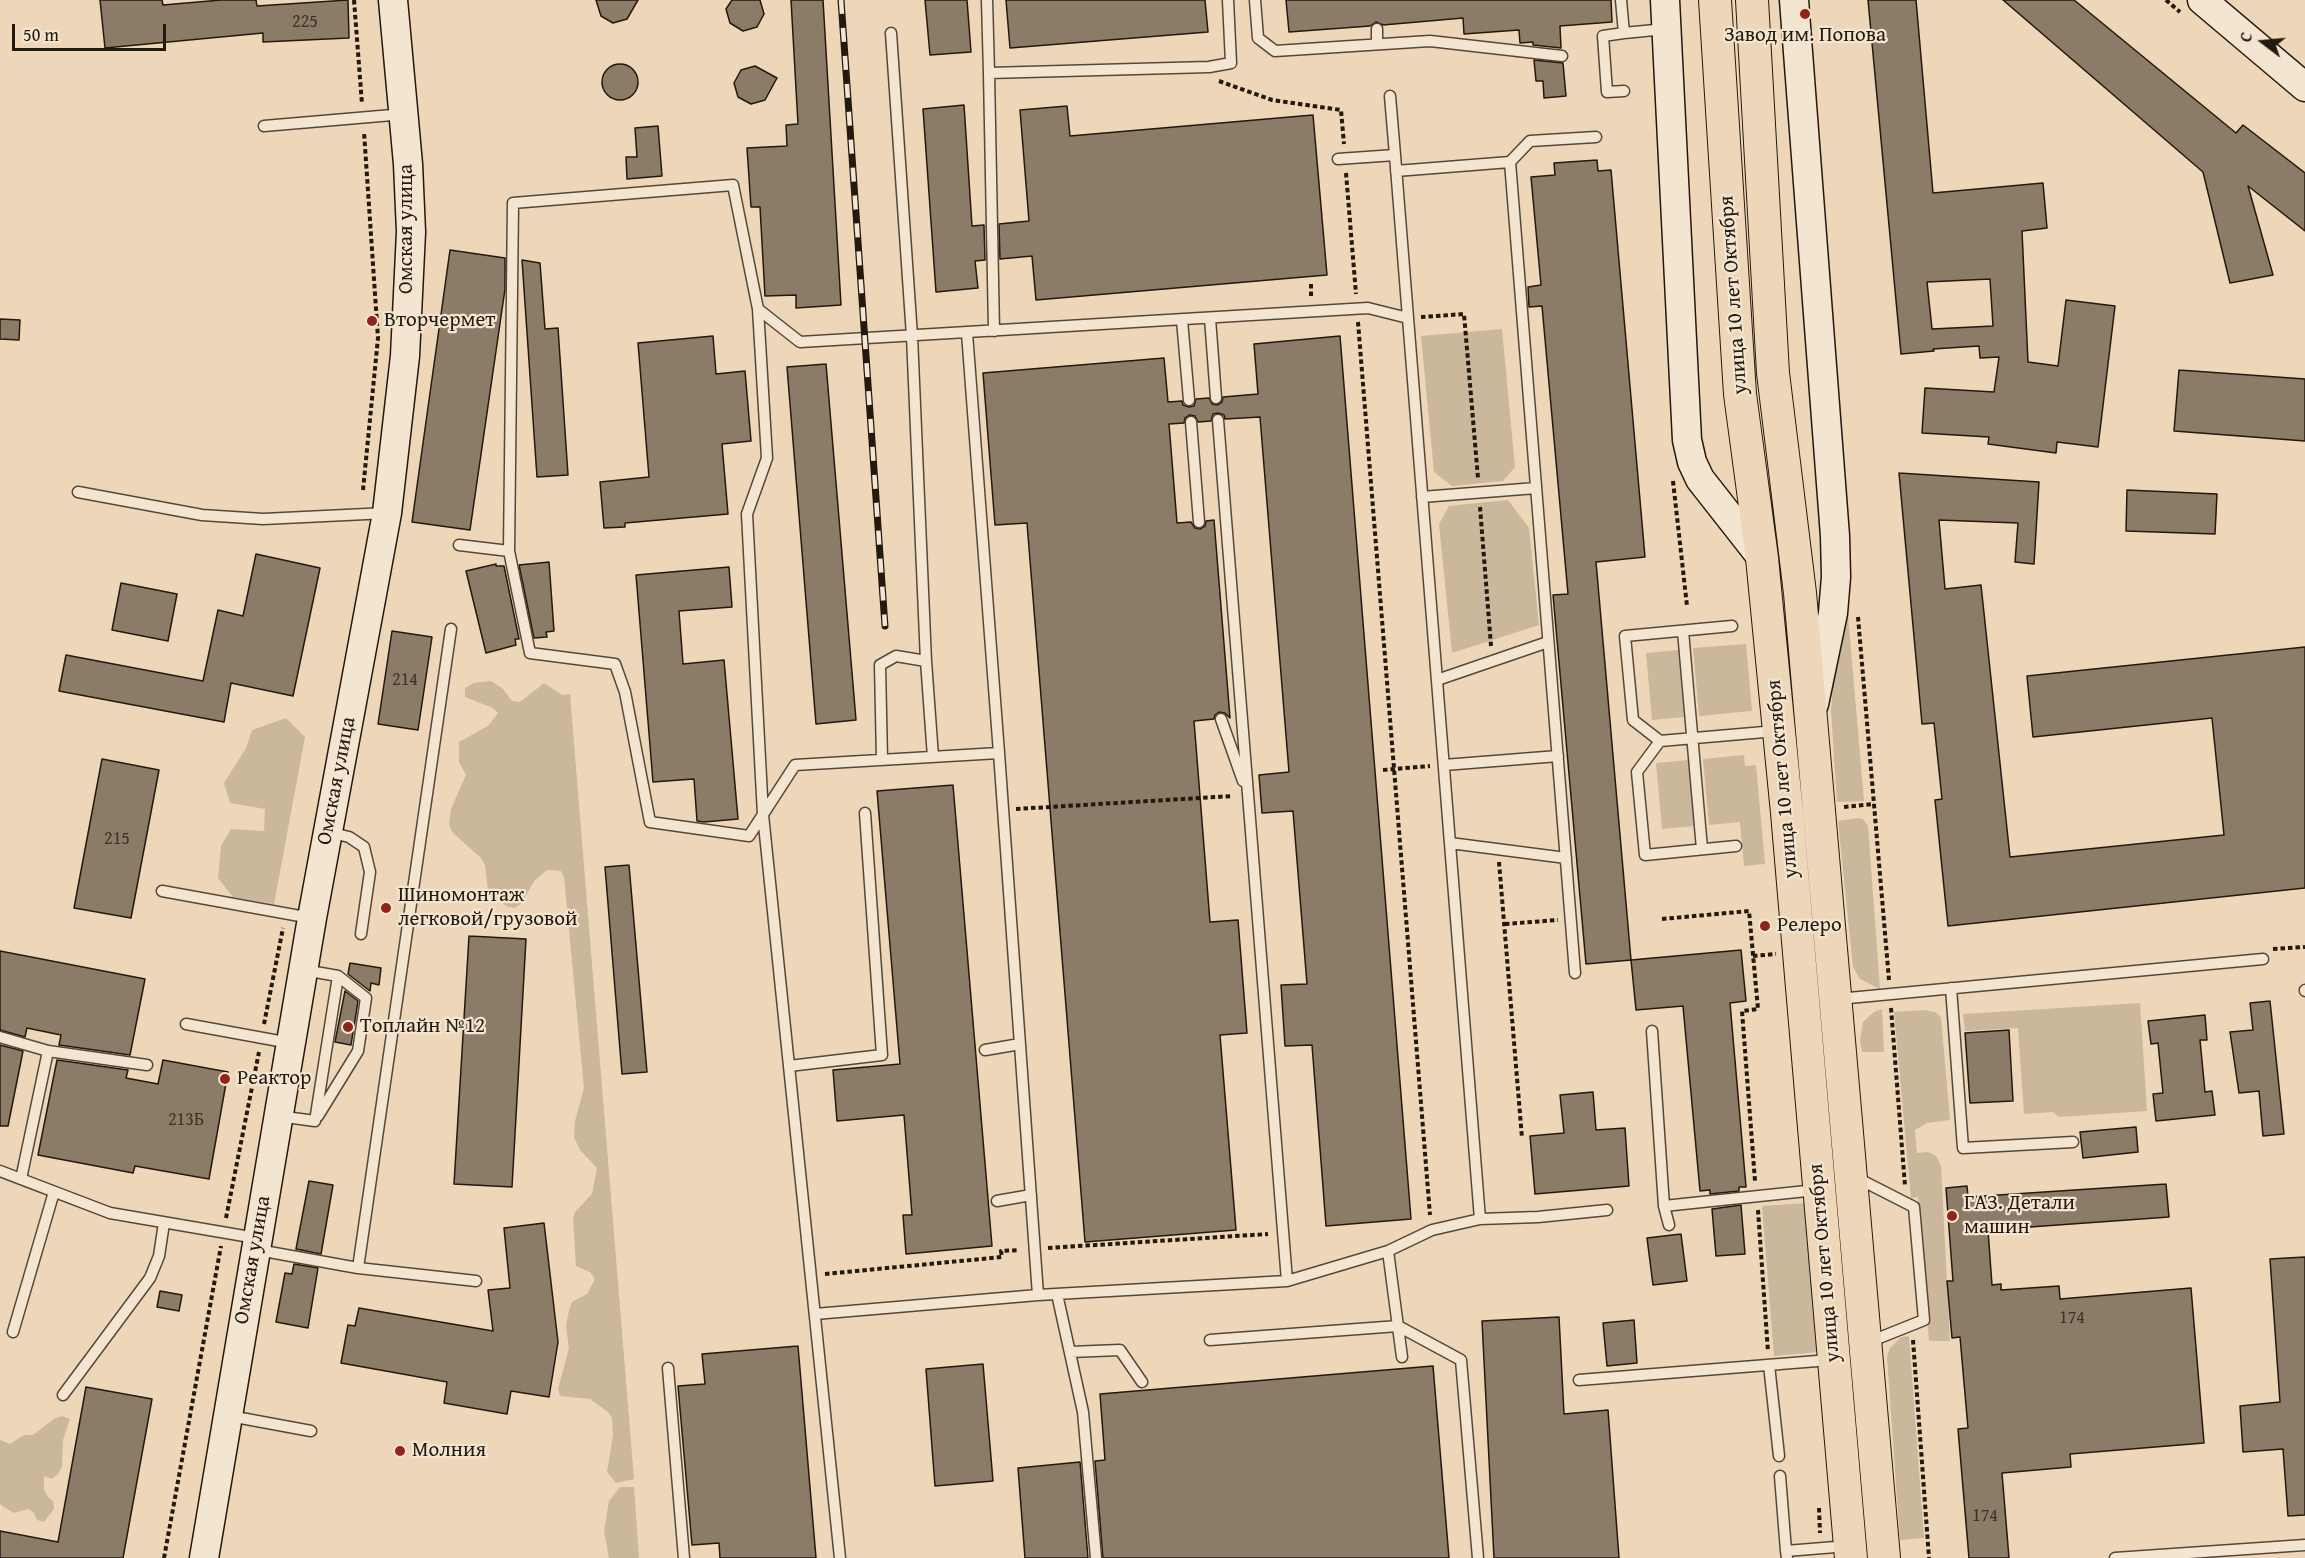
<!DOCTYPE html>
<meta charset="utf-8">
<style>
body{margin:0}
#map{position:relative;width:2305px;height:1558px;overflow:hidden;background:#eed7b8;font-family:"Gentium Book Plus",serif}
canvas{display:block}
.north{position:absolute;left:2233px;top:12px;width:60px;height:60px;-webkit-text-stroke:4px #f4e5d1;paint-order:stroke;rotate:286deg;font-size:16px;font-weight:700;line-height:24px;text-align:center;color:#22190f}
.north::after{content:'';display:block;margin:auto;width:21px;height:27px;background:#22190f;clip-path:polygon(50% 0,100% 100%,50% 72%,0 100%)}
.scale{position:absolute;left:12px;top:24px;width:154px;height:27px;box-sizing:border-box;border:3px solid #22190f;border-top:0;padding-left:8px;font-size:18px;line-height:21px;white-space:nowrap;color:#22190f;-webkit-text-stroke:4px #f4e5d1;paint-order:stroke}
</style>
<div id="map">
<canvas width="2305" height="1558"></canvas>
<div class="north">С</div>
<div class="scale">50 m</div>
</div>
<script>
const ctx = document.querySelector('canvas').getContext('2d');
ctx.lineJoin = 'round';
function paint(path, color) {
  ctx.fillStyle = color;
  ctx.fill(path, 'evenodd');
}
function shape(rows) {
  const path = new Path2D();
  for (const r of rows) {
    if (r.length === 3) {
      path.moveTo(r[0] + r[2], r[1]);
      path.arc(r[0], r[1], r[2], 0, 2 * Math.PI);
      continue;
    }
    path.moveTo(r[0], r[1]);
    for (let i = 2; i < r.length; i += 2) path.lineTo(r[i], r[i + 1]);
  }
  return path;
}
function stroke(path, color, width, dash) {
  ctx.strokeStyle = color;
  ctx.lineWidth = width;
  ctx.lineCap = dash ? 'butt' : 'round';
  ctx.setLineDash(dash || []);
  ctx.stroke(path);
}
function label(font, color, halo, rows, align = 'center') {
  ctx.font = font + ' "Gentium Book Plus",serif';
  ctx.lineWidth = 4.5;
  ctx.setLineDash([]);
  ctx.textBaseline = 'middle';
  ctx.strokeStyle = halo;
  ctx.fillStyle = color;
  for (const [text, x, y, turn = 0] of rows) {
    ctx.save();
    ctx.translate(x, y);
    ctx.rotate((+turn || 0) * Math.PI / 180);
    ctx.textAlign = isNaN(turn) ? turn : align;
    if (halo) ctx.strokeText(text, 0, 0);
    ctx.fillText(text, 0, 0);
    ctx.restore();
  }
}
paint(shape([
 [1502,329,1515,467,1503,481,1452,486,1434,472,1421,336],
 [1508,500,1529,528,1539,625,1452,653,1439,524,1449,506],
 [1846,615,1848,615,1864,801,1837,802,1831,711,1834,673],
 [1746,644,1752,711,1699,716,1693,648],
 [1679,650,1684,717,1652,720,1646,653],
 [491,681,503,689,512,701,520,702,544,683,562,695,570,694,634,1479,616,1483,607,1472,613,1435,612,1418,608,1412,590,1399,560,1396,558,1389,569,1348,566,1326,569,1310,572,1302,587,1294,595,1279,590,1272,576,1266,573,1219,575,1212,592,1194,597,1168,580,1150,574,1137,575,1121,584,1088,564,877,561,871,547,870,535,880,520,905,514,908,506,906,488,891,485,865,481,858,452,832,449,825,451,809,466,775,459,762,459,742,488,726,498,713,493,708,465,697,465,688,474,683],
 [286,718,305,737,274,904,233,897,218,878,221,846,231,829,264,831,265,809,230,803,224,783,246,748,252,730],
 [1744,755,1745,766,1756,765,1765,864,1744,866,1740,822,1709,825,1703,759],
 [1689,760,1694,826,1662,829,1656,763],
 [1859,818,1863,819,1868,826,1880,989,1860,979,1853,967,1838,821],
 [2140,1003,2147,1111,2059,1117,2053,1112,2024,1114,2018,1028,1965,1031,1963,1014],
 [1882,1009,1884,1052,1862,1052,1860,1040,1863,1022,1874,1012],
 [1924,1010,1935,1012,1941,1017,1950,1120,1927,1123,1915,1130,1917,1153,1928,1152,1936,1156,1941,1166,1950,1341,1929,1341,1918,1197,1911,1198,1894,1012],
 [1807,1203,1818,1352,1774,1356,1762,1206],
 [1909,1336,1924,1538,1900,1540,1887,1357,1890,1348,1901,1337],
 [62,1416,70,1419,63,1440,62,1466,58,1474,51,1479,44,1476,44,1489,48,1497,53,1501,54,1509,44,1522,37,1520,34,1513,28,1509,14,1513,2,1506,0,1503,0,1440,10,1444,24,1435,33,1435,54,1419],
 [620,1487,634,1487,639,1558,609,1558,604,1531,609,1501]
]), '#cbb79b');
const building = shape([
 [100,0,162,0,163,5,221,0,256,0,257,6,348,0,349,38,263,42,263,33,105,48,100,0],
 [596,0,638,0,627,19,613,23,601,16,596,0],
 [732,0,760,0,764,14,757,27,743,31,730,23,726,9,732,0],
 [791,0,823,0,841,305,796,308,796,295,765,296,760,207,751,207,747,148,787,146,786,125,798,124,791,0],
 [925,0,967,0,971,52,930,55,925,0],
 [1006,0,1205,0,1208,32,1010,48,1006,0],
 [1286,0,1611,0,1612,22,1560,26,1561,48,1533,45,1533,42,1520,43,1519,30,1464,34,1463,18,1383,25,1376,22,1370,26,1289,32,1286,0],
 [1868,0,1916,0,1933,193,2043,183,2047,228,2022,231,2028,362,2058,366,2066,300,2115,306,2098,447,2057,442,2056,453,1988,444,1989,437,1922,433,1925,388,1994,392,1999,357,1980,358,1979,346,1933,349,1934,351,1901,354,1868,0],
 [1990,279,1993,326,1932,329,1927,282,1990,279],
 [2003,0,2074,0,2236,133,2243,125,2305,173,2305,231,2248,186,2273,275,2230,283,2203,172,2003,0],
 [1534,60,1563,63,1566,96,1544,98,1543,81,1536,81,1534,60],
 [620,82,18],
 [755,66,777,78,765,100,751,104,738,97,734,83,741,70,755,66],
 [964,105,972,226,984,225,985,260,975,261,978,288,936,292,923,109,964,105],
 [1067,106,1070,136,1313,115,1327,275,1036,300,1032,256,1000,259,999,224,1029,221,1020,110,1067,106],
 [658,126,662,176,627,179,626,157,637,157,635,128,658,126],
 [1597,160,1598,171,1611,170,1645,557,1596,562,1631,960,1741,950,1746,1001,1730,1003,1746,1187,1739,1187,1739,1191,1710,1194,1710,1190,1700,1191,1683,1006,1636,1010,1631,960,1586,964,1553,595,1568,594,1542,306,1529,307,1528,287,1541,285,1531,177,1555,175,1554,163,1597,160],
 [450,250,505,258,505,289,470,530,412,522,450,250],
 [522,260,540,263,545,329,558,328,568,475,537,477,522,260],
 [0,319,20,320,19,340,0,339,0,319],
 [713,336,716,374,745,371,751,441,722,444,728,514,625,523,625,527,604,528,600,482,649,477,638,343,713,336],
 [1340,336,1411,1219,1326,1226,1312,1045,1285,1046,1281,985,1307,984,1293,811,1262,813,1259,775,1289,772,1260,417,1225,419,1224,415,1218,413,1213,414,1211,421,1198,422,1195,416,1190,415,1185,418,1184,423,1169,424,1177,523,1191,522,1195,528,1200,529,1205,526,1206,521,1214,520,1230,718,1225,713,1219,712,1215,715,1214,719,1194,721,1210,922,1238,920,1247,1033,1220,1035,1236,1230,1085,1242,1027,523,995,525,983,373,1164,358,1168,402,1182,401,1183,405,1189,407,1194,406,1196,399,1209,398,1212,404,1217,405,1222,402,1223,397,1258,394,1254,344,1340,336],
 [826,364,856,720,816,724,787,367,826,364],
 [2179,370,2305,379,2305,441,2174,431,2179,370],
 [1899,473,2039,482,2034,564,2015,562,2018,523,1939,520,1945,589,1981,585,2010,857,2224,835,2212,718,2033,737,2027,676,2305,647,2305,888,1948,926,1935,800,1942,799,1934,723,1922,724,1899,473],
 [2127,490,2217,494,2215,534,2126,531,2127,490],
 [256,554,320,568,293,696,231,683,224,722,59,691,66,655,203,681,218,610,243,616,256,554],
 [549,562,554,631,546,632,547,637,534,638,519,565,549,562],
 [496,564,496,566,504,566,519,639,515,639,516,645,486,653,466,571,496,564],
 [729,567,732,607,679,611,683,664,724,660,738,819,704,822,697,821,694,779,653,782,636,575,729,567],
 [121,583,177,594,168,641,112,630,121,583],
 [392,631,432,637,418,730,378,724,392,631],
 [102,759,159,770,131,918,74,908,102,759],
 [953,785,992,1246,906,1254,903,1215,912,1215,904,1115,837,1121,833,1070,900,1064,877,791,953,785],
 [629,865,647,1072,622,1074,605,867,629,865],
 [469,936,526,939,512,1187,454,1184,469,936],
 [0,951,145,979,130,1055,59,1045,61,1035,27,1028,25,1037,0,1030,0,951],
 [350,963,381,968,379,985,371,983,370,991,348,974,350,963],
 [345,991,358,1001,351,1045,335,1042,345,991],
 [2270,1001,2284,1134,2263,1136,2259,1091,2239,1093,2230,1032,2253,1030,2250,1003,2270,1001],
 [2205,1015,2207,1040,2200,1040,2205,1092,2212,1091,2215,1115,2156,1121,2153,1094,2163,1093,2158,1043,2151,1044,2148,1021,2205,1015],
 [2009,1030,2013,1101,1970,1103,1965,1033,2009,1030],
 [0,1045,23,1051,8,1126,0,1126,0,1045],
 [57,1060,128,1070,126,1078,158,1084,163,1060,228,1072,209,1179,135,1166,133,1173,38,1155,57,1060],
 [1593,1092,1596,1130,1625,1128,1629,1186,1535,1194,1530,1136,1564,1133,1560,1095,1593,1092],
 [2136,1127,2138,1152,2083,1158,2080,1132,2136,1127],
 [309,1181,333,1185,321,1254,296,1249,309,1181],
 [2166,1184,2169,1217,1988,1230,1992,1285,2001,1284,2001,1290,2059,1286,2060,1299,2191,1288,2204,1443,2070,1454,2071,1467,2002,1473,2009,1558,1969,1558,1958,1429,1968,1428,1960,1337,1952,1338,1947,1281,1953,1281,1946,1188,1967,1186,1968,1197,2166,1184],
 [1741,1205,1745,1254,1716,1256,1712,1209,1741,1205],
 [544,1223,558,1342,549,1397,511,1391,507,1414,444,1403,447,1382,341,1363,348,1325,355,1326,359,1308,493,1331,488,1290,510,1288,504,1228,544,1223],
 [1681,1234,1687,1281,1653,1285,1647,1238,1681,1234],
 [2305,1257,2305,1515,2288,1516,2283,1449,2243,1452,2240,1406,2280,1402,2270,1259,2305,1257],
 [294,1264,318,1268,308,1328,276,1322,285,1273,292,1274,294,1264],
 [160,1291,182,1295,179,1311,157,1307,160,1291],
 [1559,1317,1564,1414,1608,1410,1619,1558,1494,1558,1482,1321,1559,1317],
 [1634,1320,1637,1363,1607,1366,1603,1323,1634,1320],
 [798,1346,816,1558,720,1558,719,1543,692,1545,678,1386,705,1384,702,1354,798,1346],
 [983,1364,993,1481,935,1486,926,1369,983,1364],
 [1433,1366,1449,1558,1103,1558,1095,1461,1105,1460,1100,1394,1433,1366],
 [86,1387,152,1399,123,1558,0,1558,0,1531,58,1542,86,1387],
 [1080,1462,1088,1558,1025,1558,1018,1468,1080,1462]
]);
paint(building, '#8c7c67');
stroke(building, '#22190f', 1.5);
const lane = shape([
 [987,0,989,73,1209,67,1231,63,1228,0],
 [1255,0,1258,38,1275,51,1430,41,1562,56],
 [1621,0,1624,33,1665,29],
 [1377,29,1377,44],
 [891,33,912,336,926,661],
 [1624,33,1603,36,1607,92,1624,91],
 [989,73,994,331],
 [1390,96,1395,155],
 [264,126,404,114],
 [1338,159,1395,155,1480,1219],
 [1510,162,1530,141,1596,137],
 [1396,171,1510,162,1575,973],
 [758,309,767,458,747,514,763,815,840,1558],
 [1210,318,1216,398],
 [1182,320,1189,400],
 [1218,420,1287,1281],
 [1191,422,1199,522],
 [78,492,202,515,263,519,387,513],
 [1422,497,1536,488],
 [459,545,509,551,513,203,733,185,758,309,800,342,1368,308,1408,318],
 [509,551,530,653,615,664,625,692,650,822,749,836,795,765,999,753,967,333],
 [1732,626,1625,636,1633,720,1660,741,1776,731],
 [1683,631,1702,849],
 [1437,680,1548,642],
 [1221,719,1243,781],
 [1660,741,1637,772,1645,855,1736,846],
 [999,753,1038,1295],
 [882,760,880,665,896,656,926,661,933,757],
 [1444,765,1558,756],
 [328,832,349,837,364,847,370,872,361,934],
 [1450,843,1566,858],
 [162,891,311,918],
 [1951,988,1963,1148,2073,1142],
 [2305,990,2305,991],
 [1838,999,2263,959],
 [186,1024,290,1043],
 [1652,1031,1664,1206,1816,1190],
 [0,1037,48,1051],
 [985,1050,1020,1044],
 [789,1066,882,1055,865,813],
 [278,1116,315,1121,338,976,304,970],
 [318,1116,358,1051,366,998,338,976],
 [0,1171,110,1213,256,1238],
 [1855,1177,1914,1207,1924,1320,1869,1342],
 [21,1179,48,1051,147,1065],
 [997,1201,1031,1195],
 [1664,1206,1669,1225],
 [258,1250,358,1268,476,1281],
 [1388,1251,1402,1357],
 [358,1268,451,629],
 [1057,1294,1083,1412,1096,1558],
 [815,1314,1038,1295,1287,1281,1388,1251,1432,1230,1480,1219,1538,1217,1607,1210],
 [13,1332,54,1192],
 [1210,1340,1398,1326,1461,1360,1478,1558],
 [1070,1352,1120,1350,1142,1382],
 [1769,1365,1779,1456],
 [668,1368,684,1558],
 [1579,1380,1830,1360],
 [63,1395,150,1278,159,1256,164,1223],
 [230,1416,311,1431],
 [1780,1476,1786,1551],
 [1787,1558,1786,1551,1848,1546],
 [2115,1558,2305,1545]
]);
const secondary = shape([
 [1665,0,1687,440,1692,462,1700,479,1762,558],
 [1794,0,1835,536,1836,577,1833,613,1814,704],
 [2202,0,2305,87],
 [204,1558,312,918,387,513,405,356,411,232,408,164,393,0]
]);
const primary = shape([
 [1715,0,1740,394,1762,558,1787,813,1851,1558],
 [1752,0,1773,373,1800,593,1884,1558]
]);
stroke(lane, '#554839', 13);
stroke(secondary, '#22190f', 31);
stroke(primary, '#22190f', 34);
stroke(shape([
 [354,0,362,104],
 [2166,0,2180,12],
 [1219,81,1272,100,1341,110,1344,144],
 [1346,173,1356,294],
 [1311,284,1311,299],
 [1421,317,1464,314,1478,478],
 [1358,322,1430,1215],
 [1673,481,1687,606],
 [363,490,378,338,364,132],
 [1480,507,1491,646],
 [1858,617,1889,980],
 [1383,770,1430,766],
 [1844,807,1874,804],
 [1016,809,1233,796],
 [1499,862,1522,1138],
 [1662,919,1749,911,1758,1009,1742,1011,1755,1181],
 [1505,924,1558,920],
 [2273,949,2305,947],
 [1753,956,1776,954],
 [1891,1008,1905,1186],
 [264,1024,283,928],
 [1758,1210,1768,1352],
 [226,1218,259,1052],
 [1048,1248,1268,1234],
 [825,1274,1002,1257,1001,1251,1019,1250],
 [1913,1340,1929,1558],
 [1819,1508,1820,1533],
 [164,1558,221,1246]
]), '#22190f', 4, [4.5, 3]);
stroke(lane, '#f4e5d1', 10);
stroke(secondary, '#f4e5d1', 28);
stroke(primary, '#eed7b8', 32);
const rail = shape([
 [841,0,885,626]
]);
stroke(rail, '#22190f', 7);
stroke(rail, '#f4e5d1', 4.5, [14]);
for (const [x, y, r, color] of [
 [1805,14,6,"#8f2418"],
 [372,321,6,"#8f2418"],
 [386,908,6,"#8f2418"],
 [1765,926,6,"#8f2418"],
 [348,1027,6,"#8f2418"],
 [225,1079,6,"#8f2418"],
 [1952,1216,6,"#8f2418"],
 [400,1451,6,"#8f2418"]
]) {
  const dot = new Path2D();
  dot.arc(x, y, r, 0, 2 * Math.PI);
  ctx.fillStyle = color;
  ctx.fill(dot);
  stroke(dot, '#f4e5d1', 2);
}
label('18px', '#3c3225', null, [
 ["225",305,22],
 ["214",405,680],
 ["215",117,839],
 ["213Б",186,1120],
 ["174",2072,1318],
 ["174",1985,1516]
]);
label('21px', '#22190f', '#f4e5d1', [
 ["Завод им. Попова",1805,36,"center"],
 ["Вторчермет",384,321],
 ["Шиномонтаж",398,896],
 ["легковой/грузовой",398,920],
 ["Релеро",1777,926],
 ["Топлайн №12",360,1027],
 ["Реактор",237,1079],
 ["ГАЗ. Детали",1964,1204],
 ["машин",1964,1228],
 ["Молния",412,1451]
], 'left');
label('21px', '#22190f', '#f4e5d1', [
 ["Омская улица",407,229,-90],
 ["улица 10 лет Октября",1734,295,-94],
 ["улица 10 лет Октября",1783,779,-95],
 ["Омская улица",337,781,-79],
 ["Омская улица",253,1260,-80],
 ["улица 10 лет Октября",1825,1263,-95]
]);
</script>
